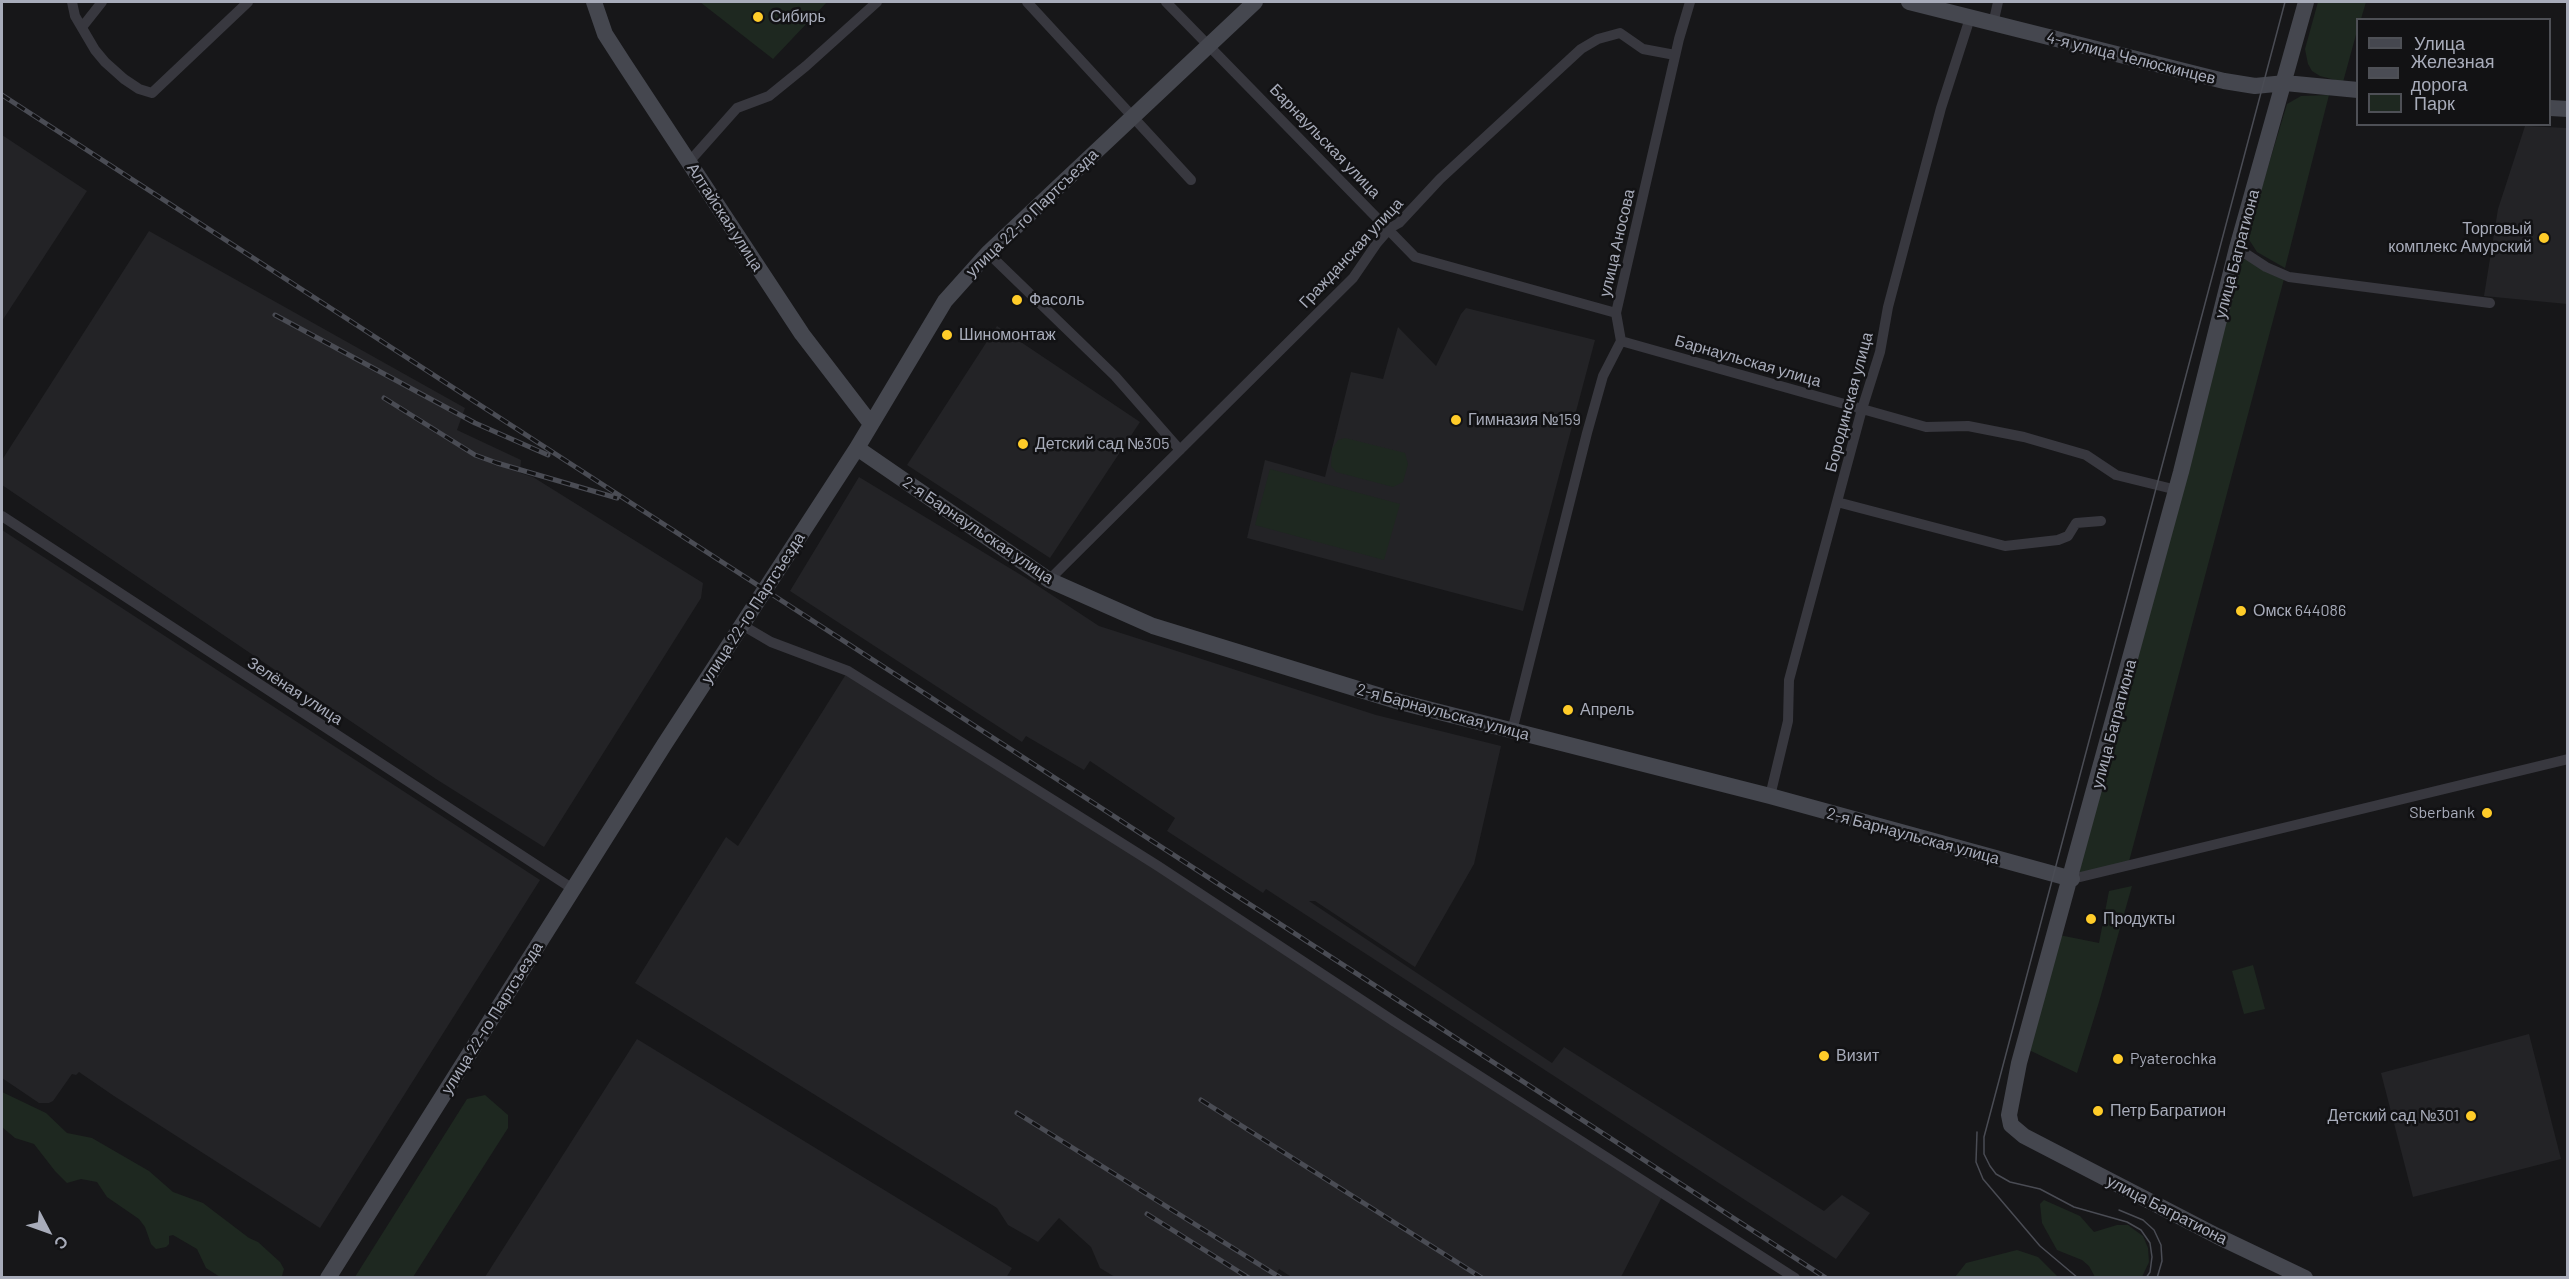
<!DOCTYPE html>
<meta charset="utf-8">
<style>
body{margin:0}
#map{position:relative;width:2569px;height:1279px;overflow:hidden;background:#171719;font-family:Barlow,sans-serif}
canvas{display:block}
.frame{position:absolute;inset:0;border:3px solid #a8acba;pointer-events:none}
.legend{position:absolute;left:2356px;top:18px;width:195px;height:108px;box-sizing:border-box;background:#121214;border:2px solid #4e5056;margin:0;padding:8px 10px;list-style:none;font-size:18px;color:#a8acba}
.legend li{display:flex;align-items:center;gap:12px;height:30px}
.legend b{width:30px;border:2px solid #4e5056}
.north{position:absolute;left:18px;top:1201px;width:60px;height:60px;-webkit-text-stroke:4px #121214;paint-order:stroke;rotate:131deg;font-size:16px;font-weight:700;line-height:24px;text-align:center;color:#a8acba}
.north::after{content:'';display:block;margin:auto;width:21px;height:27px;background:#a8acba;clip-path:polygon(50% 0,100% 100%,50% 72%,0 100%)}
</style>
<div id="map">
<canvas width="2569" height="1279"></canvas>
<div class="frame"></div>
<ul class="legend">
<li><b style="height:8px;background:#45474f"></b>Улица</li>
<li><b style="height:8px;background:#4a4c54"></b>Железная дорога</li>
<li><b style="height:16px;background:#1e2820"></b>Парк</li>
</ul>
<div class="north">С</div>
</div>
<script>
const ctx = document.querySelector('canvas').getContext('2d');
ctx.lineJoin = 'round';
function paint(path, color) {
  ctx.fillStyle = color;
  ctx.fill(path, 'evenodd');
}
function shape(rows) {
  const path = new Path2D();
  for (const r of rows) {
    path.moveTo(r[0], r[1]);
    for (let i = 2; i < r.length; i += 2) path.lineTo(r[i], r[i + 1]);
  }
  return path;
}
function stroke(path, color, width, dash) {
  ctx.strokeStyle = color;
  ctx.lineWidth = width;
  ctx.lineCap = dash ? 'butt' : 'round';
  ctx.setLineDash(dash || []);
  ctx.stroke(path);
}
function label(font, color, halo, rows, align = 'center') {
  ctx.font = font + ' Barlow,sans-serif';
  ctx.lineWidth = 5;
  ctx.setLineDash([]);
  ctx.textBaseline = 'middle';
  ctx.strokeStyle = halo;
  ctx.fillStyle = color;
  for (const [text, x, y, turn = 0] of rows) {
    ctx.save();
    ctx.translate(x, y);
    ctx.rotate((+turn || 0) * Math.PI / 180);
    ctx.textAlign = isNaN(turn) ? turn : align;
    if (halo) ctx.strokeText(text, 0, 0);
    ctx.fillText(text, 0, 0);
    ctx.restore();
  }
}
paint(shape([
 [2525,126,2567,128,2567,304,2484,296,2498,209],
 [2,135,87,191,2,321],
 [149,231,465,408,457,430,521,460,520,473,533,477,703,583,701,598,544,847,436,779,2,485,2,460],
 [1466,308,1595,340,1523,611,1247,538,1265,460,1325,477,1351,372,1383,379,1398,327,1436,366,1461,314],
 [997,326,1140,422,1050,558,907,465],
 [859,477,1026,578,1099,626,1376,715,1501,746,1474,864,1415,967,1315,901,1309,901,1552,1063,1564,1047,1824,1211,1842,1195,1870,1213,1836,1259,1266,889,1263,893,1167,831,1175,818,1090,761,1084,770,1026,736,1022,742,790,591],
 [2,530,540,880,320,1228,114,1096,79,1072,76,1075,72,1074,53,1101,49,1103,39,1103,2,1078],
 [848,671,1664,1193,1621,1277,1293,1278,1279,1269,1274,1277,1115,1277,1100,1268,1091,1247,1059,1218,1038,1242,1008,1225,997,1208,635,983,726,837,738,846],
 [2529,1034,2561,1159,2413,1197,2381,1073],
 [637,1039,1012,1268,1006,1278,485,1277]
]), '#232326');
paint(shape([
 [700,2,827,2,773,59],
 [2318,2,2366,2,2361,19,2358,20,2357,31,2343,82,2320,76,2312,71,2308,64,2305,49],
 [2329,95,2285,268,2257,252,2248,238,2248,233,2287,104,2301,96],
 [2247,259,2284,279,2127,869,2081,873,2078,870,2242,260],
 [1345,438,1405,453,1408,464,1403,482,1393,487,1336,472,1331,466,1332,449,1338,440],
 [1270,469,1400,504,1384,560,1255,525],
 [2132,886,2099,1002,2077,1073,2029,1050,2059,935,2099,943,2109,891],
 [2253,965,2265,1009,2244,1014,2232,971],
 [2,1092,46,1113,67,1133,92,1138,149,1171,173,1192,203,1203,249,1238,258,1242,280,1262,284,1269,282,1276,220,1277,206,1268,197,1249,173,1235,169,1236,169,1244,166,1247,156,1249,151,1244,145,1227,139,1219,107,1197,97,1182,81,1179,67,1183,55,1171,34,1144,15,1138,2,1127],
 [485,1095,508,1115,508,1128,413,1277,355,1277,467,1099],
 [2044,1200,2080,1216,2094,1232,2117,1225,2128,1225,2136,1231,2143,1236,2148,1248,2149,1262,2142,1277,2095,1277,2089,1266,2082,1260,2057,1250,2042,1223,2040,1204],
 [2017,1250,2038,1257,2058,1277,1955,1277,1966,1263]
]), '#1e2820');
stroke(shape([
 [72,2,75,16,95,50,105,62,124,79,139,89,152,93,248,2],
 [1027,2,1191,180],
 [1166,2,1415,257,1616,313],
 [1993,24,1998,2],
 [83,26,102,2],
 [689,162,737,108,769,96,806,66,877,2],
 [2237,248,2266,267,2289,277,2490,303],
 [988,253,1115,376,1180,450],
 [1621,341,1926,427,1968,426,2024,437,2086,455,2116,475,2177,490],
 [1837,502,2005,546,2058,540,2068,536,2076,523,2101,521],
 [2,516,573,889],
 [1049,580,1353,278,1377,243,1390,228,1399,223,1440,179,1581,49,1598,39,1620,33,1643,49,1675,55],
 [742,625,771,642,848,671,1158,866,1395,1022,1795,1278],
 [1512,731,1587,433,1603,376,1621,341,1616,313,1679,39,1690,2],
 [1770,796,1788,721,1789,680,1862,409,1880,352,1888,307,1941,108,1970,18],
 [2072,879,2568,759]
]), '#38383f', 10);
stroke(shape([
 [594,2,605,34,623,62,802,334,871,424],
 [1909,2,2224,81,2255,86,2285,83,2358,90],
 [2550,108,2568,109],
 [857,448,1049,580,1153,626,1400,702,1770,796,2072,879],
 [328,1278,664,745,857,448,945,301,988,253,1255,2],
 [2305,1278,2217,1236,2024,1136,2011,1125,2009,1115,2019,1063,2181,472,2237,248,2306,2]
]), '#45474f', 16);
stroke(shape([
 [1977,1132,1976,1162,1983,1179,2040,1246,2078,1278],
 [2119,1210,2143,1220,2154,1230,2161,1245,2162,1261,2157,1278],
 [2146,1278,2150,1272,2152,1257,2150,1243,2141,1230,2127,1222,2074,1207,2040,1189,2010,1182,1996,1174,1990,1166,1984,1154,1984,1137,2285,2]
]), '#4a4c54', 1.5);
const rail = shape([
 [2,95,1826,1278],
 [275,315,475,423,548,455],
 [384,398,475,455,497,463,617,498],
 [1201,1100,1482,1278],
 [1017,1113,1281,1278],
 [1147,1214,1249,1278]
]);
stroke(rail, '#4a4c54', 5);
stroke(rail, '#121214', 3, [9]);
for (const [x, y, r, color] of [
 [758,17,6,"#ffcc29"],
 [2544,238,6,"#ffcc29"],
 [1017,300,6,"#ffcc29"],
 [947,335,6,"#ffcc29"],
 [1456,420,6,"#ffcc29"],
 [1023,444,6,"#ffcc29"],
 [2241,611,6,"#ffcc29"],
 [1568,710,6,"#ffcc29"],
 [2487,813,6,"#ffcc29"],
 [2091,919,6,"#ffcc29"],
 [1824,1056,6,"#ffcc29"],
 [2118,1059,6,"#ffcc29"],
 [2098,1111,6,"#ffcc29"],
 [2471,1116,6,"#ffcc29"]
]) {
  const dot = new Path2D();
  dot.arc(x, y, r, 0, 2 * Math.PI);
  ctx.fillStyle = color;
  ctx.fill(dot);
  stroke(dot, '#121214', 2);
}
label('16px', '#a8acba', '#121214', [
 ["Сибирь",770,17],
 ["Торговый",2532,229,"right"],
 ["комплекс Амурский",2532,247,"right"],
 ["Фасоль",1029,300],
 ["Шиномонтаж",959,335],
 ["Гимназия №159",1468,420],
 ["Детский сад №305",1035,444],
 ["Омск 644086",2253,611],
 ["Апрель",1580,710],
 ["Sberbank",2475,813,"right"],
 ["Продукты",2103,919],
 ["Визит",1836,1056],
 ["Pyaterochka",2130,1059],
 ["Петр Багратион",2110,1111],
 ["Детский сад №301",2459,1116,"right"]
], 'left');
label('16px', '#a8acba', '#121214', [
 ["4-я улица Челюскинцев",2131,58,14],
 ["Барнаульская улица",1325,141,46],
 ["улица 22-го Партсъезда",1032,213,-44],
 ["Алтайская улица",725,217,57],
 ["улица Аносова",1617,243,-77],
 ["Гражданская улица",1351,253,-47],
 ["улица Багратиона",2237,254,-75],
 ["Барнаульская улица",1748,361,16],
 ["Бородинская улица",1849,402,-75],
 ["2-я Барнаульская улица",978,530,34],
 ["улица 22-го Партсъезда",753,608,-57],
 ["Зелёная улица",295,691,33],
 ["2-я Барнаульская улица",1443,712,15],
 ["улица Багратиона",2114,724,-75],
 ["2-я Барнаульская улица",1913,836,15],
 ["улица 22-го Партсъезда",492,1018,-58],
 ["улица Багратиона",2167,1210,27]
]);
</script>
